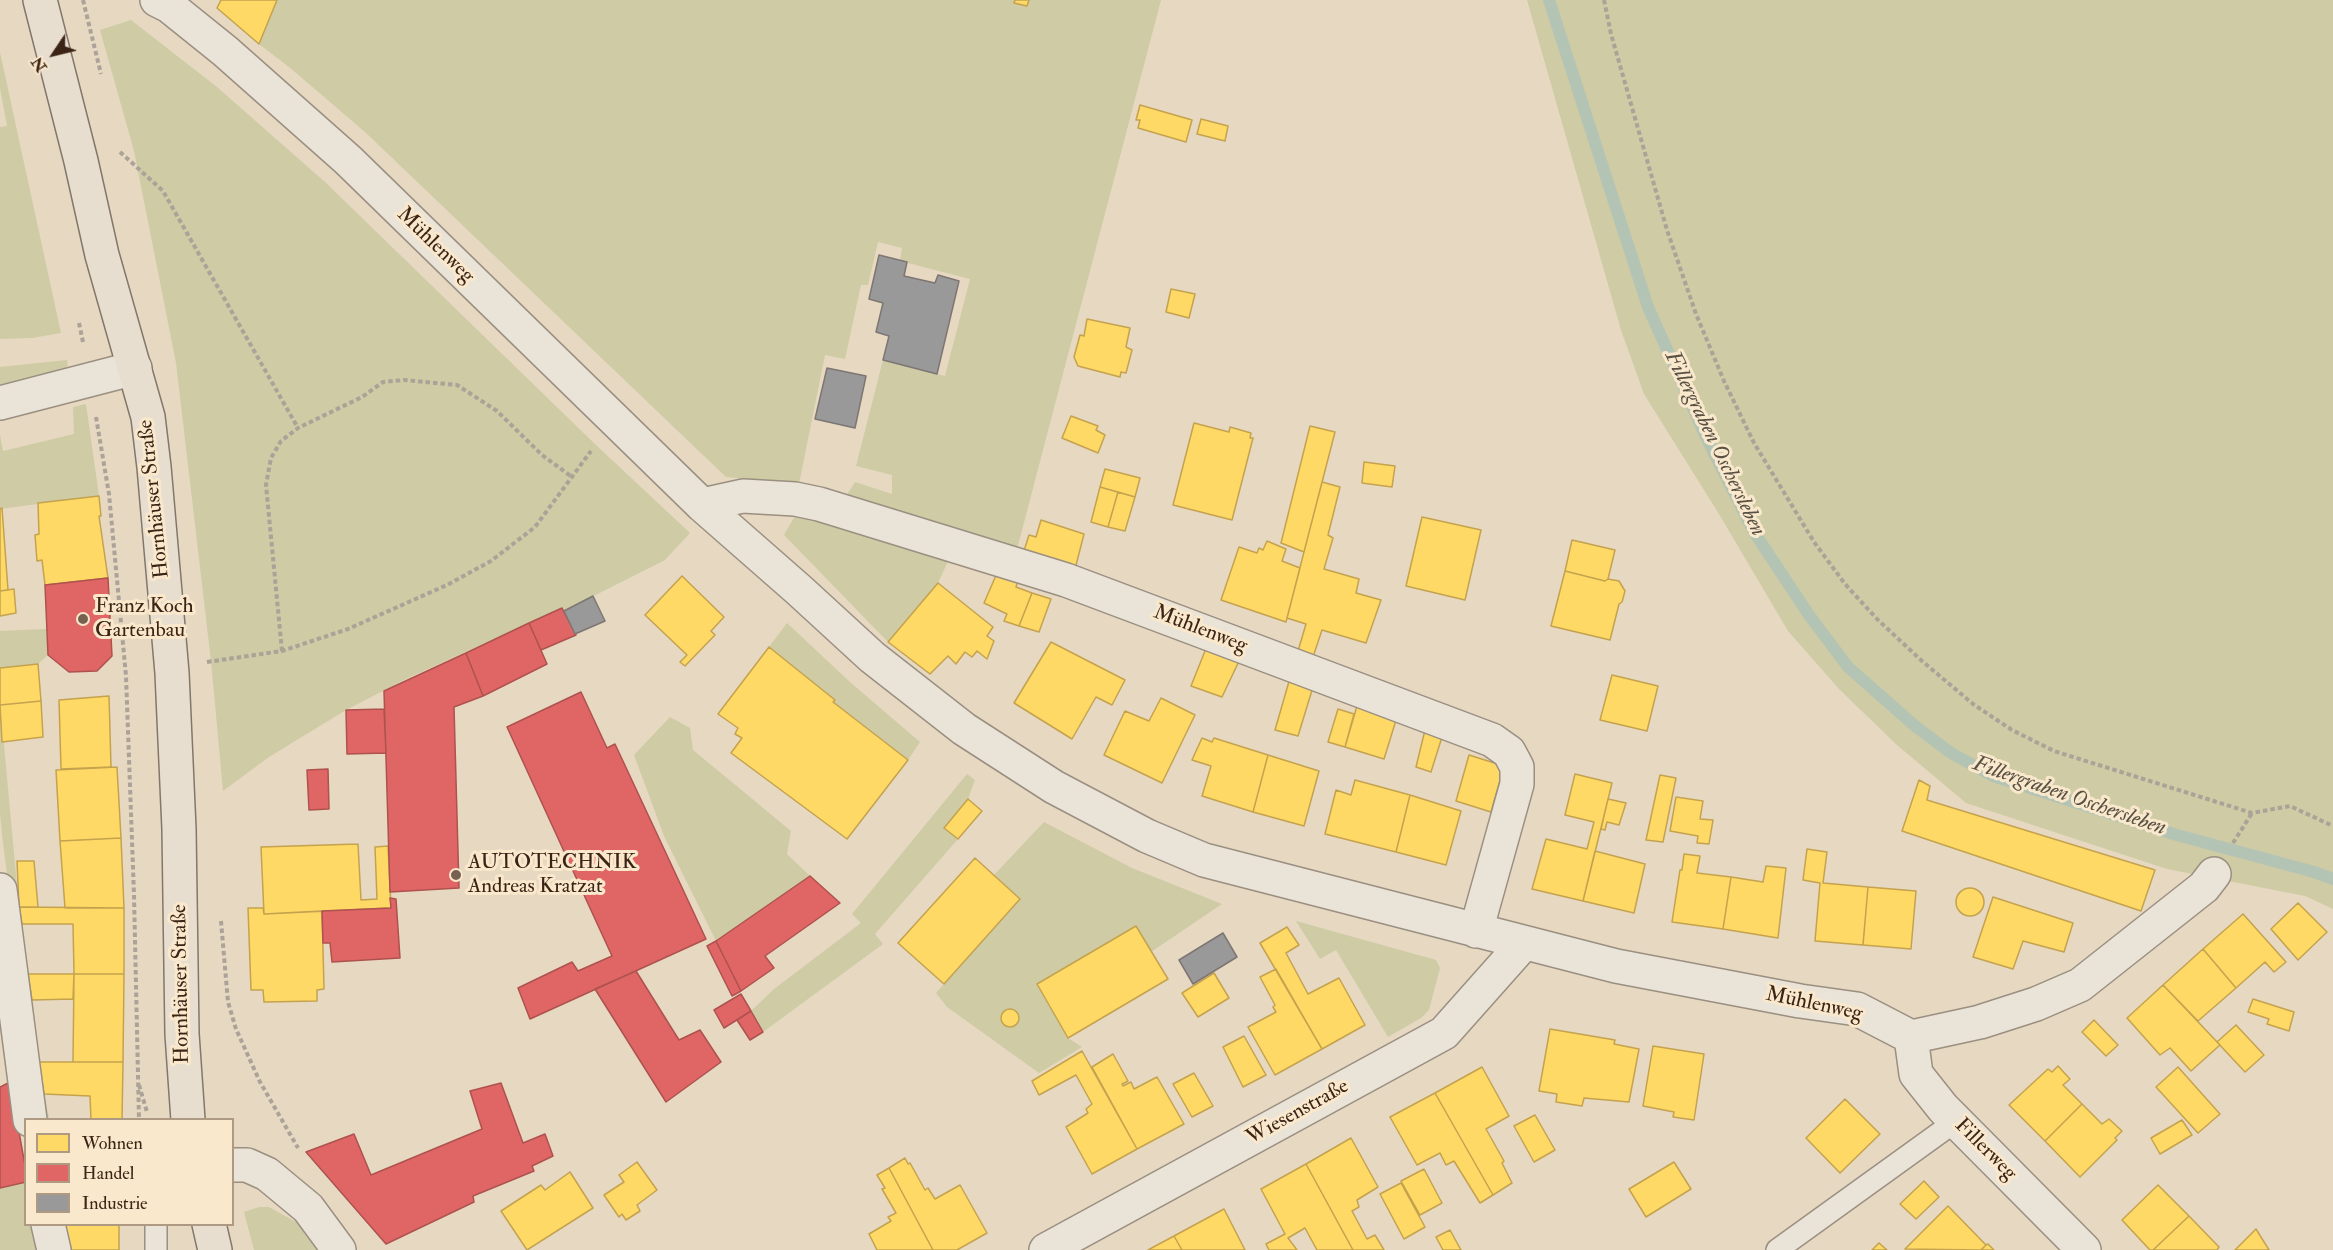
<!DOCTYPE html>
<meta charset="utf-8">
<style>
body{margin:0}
#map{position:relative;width:2333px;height:1250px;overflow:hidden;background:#e7d8c1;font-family:"IM FELL Double Pica",serif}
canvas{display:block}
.legend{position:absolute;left:24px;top:1118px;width:210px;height:108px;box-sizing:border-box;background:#fae8cc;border:2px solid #ae9983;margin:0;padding:8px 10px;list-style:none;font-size:18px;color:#3b2316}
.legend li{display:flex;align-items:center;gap:12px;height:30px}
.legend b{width:30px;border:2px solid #ae9983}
.north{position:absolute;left:24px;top:24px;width:60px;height:60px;-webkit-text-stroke:4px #fae8cc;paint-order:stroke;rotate:235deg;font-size:16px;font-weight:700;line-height:24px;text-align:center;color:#3b2316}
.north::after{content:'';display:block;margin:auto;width:21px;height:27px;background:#3b2316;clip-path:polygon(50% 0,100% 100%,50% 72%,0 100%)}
</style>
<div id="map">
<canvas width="2333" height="1250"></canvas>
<ul class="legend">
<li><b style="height:16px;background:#ffd966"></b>Wohnen</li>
<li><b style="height:16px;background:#e06666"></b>Handel</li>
<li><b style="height:16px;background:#999"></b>Industrie</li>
</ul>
<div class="north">N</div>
</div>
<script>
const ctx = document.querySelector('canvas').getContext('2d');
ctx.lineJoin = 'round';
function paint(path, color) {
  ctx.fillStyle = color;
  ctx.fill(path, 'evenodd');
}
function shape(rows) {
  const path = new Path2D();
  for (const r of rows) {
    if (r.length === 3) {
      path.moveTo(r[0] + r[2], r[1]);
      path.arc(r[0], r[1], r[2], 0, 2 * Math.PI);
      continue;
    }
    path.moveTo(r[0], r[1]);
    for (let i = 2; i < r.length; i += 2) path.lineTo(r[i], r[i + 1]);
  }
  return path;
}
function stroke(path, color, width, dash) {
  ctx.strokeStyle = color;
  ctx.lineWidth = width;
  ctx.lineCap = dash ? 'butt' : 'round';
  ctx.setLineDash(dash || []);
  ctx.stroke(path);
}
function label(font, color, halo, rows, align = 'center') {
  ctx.font = font + ' "IM FELL Double Pica",serif';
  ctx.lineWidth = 6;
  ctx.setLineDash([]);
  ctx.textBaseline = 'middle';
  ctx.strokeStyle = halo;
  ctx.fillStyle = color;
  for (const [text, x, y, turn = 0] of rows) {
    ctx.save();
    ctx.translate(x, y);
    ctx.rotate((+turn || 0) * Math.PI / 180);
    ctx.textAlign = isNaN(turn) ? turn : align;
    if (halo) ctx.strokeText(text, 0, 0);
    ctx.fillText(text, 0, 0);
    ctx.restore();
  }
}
paint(shape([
 [277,0,1161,0,1016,553,843,501,855,482,892,494,892,475,856,466,883,360,945,376,970,279,900,261,902,248,878,242,868,285,861,285,845,359,825,355,799,484,726,477,365,132,289,67,259,44],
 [1527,0,2333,0,2333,909,2305,896,2167,869,1966,803,1897,745,1839,689,1788,631,1719,514,1644,394,1621,330],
 [131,20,217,87,325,182,596,445,690,533,665,560,564,611,562,608,408,678,346,710,269,757,223,791,211,661,176,363,134,151,100,30],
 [0,52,26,172,61,333,32,338,0,339,0,127,7,126,0,88],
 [67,360,68,370,0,388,0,367],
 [86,404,99,496,0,509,0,435,3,451,74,434,73,407],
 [796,514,949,559,938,583,888,642,784,535],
 [787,623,850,682,920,742,908,760,833,702,835,700,769,647],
 [47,629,48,655,38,664,0,668,0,631],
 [0,702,19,907,39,1062,49,1119,39,1119,3,843,0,814],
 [670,717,690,728,693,750,791,831,787,854,810,876,716,941,664,836,634,755],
 [967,774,975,780,968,799,944,828,958,839,875,934,883,944,763,1032,751,1011,774,989,861,923,852,914],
 [1044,822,1132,868,1222,904,1151,952,1136,926,1037,984,1068,1038,1082,1047,1039,1073,947,1007,936,993,1020,899,994,875],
 [1296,921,1436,960,1440,968,1429,1010,1421,1018,1388,1037,1336,950,1320,959],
 [25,1182,26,1224,34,1225,41,1250,0,1250,0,1188],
 [259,1207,269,1207,296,1222,318,1250,254,1250,244,1212]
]), '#cecba5');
const homes = shape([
 [221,0,277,0,259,44,217,8,221,0],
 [1015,0,1029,0,1027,6,1014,3,1015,0],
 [1140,105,1192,120,1186,142,1138,128,1140,120,1136,120,1140,105],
 [1201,119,1228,126,1225,141,1197,134,1201,119],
 [1171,289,1195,294,1189,318,1166,312,1171,289],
 [1087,319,1130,328,1126,347,1132,350,1126,373,1121,372,1120,377,1078,366,1074,357,1080,335,1084,336,1087,319],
 [1071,416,1098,426,1096,430,1105,435,1098,453,1062,438,1071,416],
 [1194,423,1229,432,1230,427,1251,433,1250,438,1253,438,1232,520,1173,505,1194,423],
 [1310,426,1335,432,1304,552,1281,543,1310,426],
 [1364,462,1395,466,1392,487,1362,483,1364,462],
 [1105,469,1140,478,1135,497,1100,487,1105,469],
 [1322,482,1340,487,1328,535,1333,538,1324,569,1359,579,1356,593,1381,600,1366,643,1322,630,1313,657,1298,651,1306,624,1287,618,1322,482],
 [1100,487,1118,492,1108,527,1091,522,1100,487],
 [1118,492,1135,497,1125,531,1108,527,1118,492],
 [99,496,101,516,99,516,108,578,45,585,42,560,37,561,35,535,39,534,38,503,99,496],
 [2,508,8,590,0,591,0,509,2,508],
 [1422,517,1481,530,1465,600,1406,586,1422,517],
 [1041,520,1084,534,1074,573,1022,557,1029,535,1036,537,1041,520],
 [1572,540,1615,550,1608,579,1605,581,1565,571,1572,540],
 [1267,541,1286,549,1282,561,1300,568,1286,622,1221,600,1239,547,1257,553,1259,548,1263,550,1267,541],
 [1565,571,1605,581,1608,579,1619,581,1625,591,1622,602,1619,604,1610,640,1551,626,1565,571],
 [997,573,1018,580,1016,587,1032,593,1019,626,1004,621,1007,614,984,603,997,573],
 [682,576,724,617,711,631,715,635,685,666,680,662,687,655,645,615,682,576],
 [938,583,993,627,987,636,994,641,987,659,977,651,972,657,965,652,956,664,948,656,930,674,888,642,938,583],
 [14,589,16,613,0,616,0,591,14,589],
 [1032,593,1051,599,1039,632,1019,626,1032,593],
 [1051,642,1125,680,1112,705,1096,697,1072,739,1014,703,1051,642],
 [1207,646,1240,659,1222,697,1191,686,1207,646],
 [769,647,835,700,833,702,908,760,847,839,731,753,742,738,735,734,738,728,718,714,769,647],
 [38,664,41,701,0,705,0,668,38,664],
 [1612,675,1658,686,1647,731,1600,720,1612,675],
 [1290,678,1313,687,1298,736,1275,730,1290,678],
 [109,696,111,767,61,769,59,700,109,696],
 [1161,698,1195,715,1162,783,1104,755,1125,711,1149,721,1161,698],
 [41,701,43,737,2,742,0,705,41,701],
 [1357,706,1397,717,1384,759,1345,747,1357,706],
 [1338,709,1354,714,1345,747,1328,742,1338,709],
 [1425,730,1442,737,1431,772,1416,767,1425,730],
 [1202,738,1212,742,1214,738,1268,755,1253,812,1202,796,1211,766,1192,760,1202,738],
 [1268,755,1319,771,1304,826,1253,812,1268,755],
 [1469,755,1504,766,1491,812,1456,801,1469,755],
 [117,767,121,838,60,841,56,770,117,767],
 [1575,774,1612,783,1583,901,1532,889,1546,839,1587,849,1594,822,1565,815,1575,774],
 [1660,775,1676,778,1663,842,1646,840,1660,775],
 [1355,780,1410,795,1396,852,1325,834,1336,790,1351,795,1355,780],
 [1919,780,1930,786,1927,800,2155,870,2141,911,1902,831,1919,780],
 [1410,795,1461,811,1446,865,1396,852,1410,795],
 [1676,797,1703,801,1700,819,1713,820,1709,844,1697,843,1698,836,1670,831,1676,797],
 [968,799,982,811,958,839,944,828,968,799],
 [1608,799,1626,803,1619,825,1607,822,1605,830,1601,829,1608,799],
 [121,838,124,908,65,908,60,841,121,838],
 [358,844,361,900,377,899,375,847,388,846,391,908,264,914,261,847,358,844],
 [1807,849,1827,852,1823,883,1868,887,1863,945,1815,941,1820,883,1803,880,1807,849],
 [1595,851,1645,864,1634,913,1583,901,1595,851],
 [1684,854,1700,856,1697,873,1731,877,1723,929,1672,922,1680,870,1682,870,1684,854],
 [975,858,1020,899,944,984,898,943,975,858],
 [17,861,34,861,38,907,19,907,17,861],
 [1766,866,1786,868,1778,938,1723,929,1731,877,1763,882,1766,866],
 [1868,887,1916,891,1911,949,1863,945,1868,887],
 [1970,902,14],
 [1993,897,2073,923,2064,952,2023,941,2013,969,1973,957,1993,897],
 [2298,903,2327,932,2298,960,2271,929,2298,903],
 [19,907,124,908,124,974,74,974,73,924,22,924,19,907],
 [248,908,263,908,264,914,322,911,324,989,317,990,317,1001,264,1002,263,990,251,990,248,908],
 [2243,914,2286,962,2274,972,2265,962,2236,988,2203,949,2243,914],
 [1136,926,1168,979,1068,1038,1037,984,1136,926],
 [1287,927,1299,945,1286,953,1308,994,1339,978,1365,1025,1322,1049,1260,943,1287,927],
 [2203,949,2236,988,2198,1021,2163,985,2203,949],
 [1276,969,1322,1049,1275,1075,1248,1027,1276,1012,1273,1007,1275,1005,1260,977,1276,969],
 [1214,973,1229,998,1198,1017,1182,993,1214,973],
 [28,974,74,974,73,999,32,1000,28,974],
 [74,974,124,974,123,1062,73,1062,74,974],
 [2163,985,2220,1045,2191,1071,2170,1048,2160,1055,2127,1018,2163,985],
 [2253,999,2294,1012,2289,1031,2267,1024,2269,1019,2248,1012,2253,999],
 [1010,1018,9],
 [2094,1020,2118,1045,2106,1056,2082,1032,2094,1020],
 [2236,1025,2264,1055,2245,1072,2217,1042,2236,1025],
 [1550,1029,1615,1040,1614,1044,1639,1049,1629,1102,1584,1098,1582,1106,1556,1102,1557,1094,1539,1091,1550,1029],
 [1244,1036,1266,1075,1243,1087,1223,1047,1244,1036],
 [1653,1046,1704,1054,1694,1120,1673,1117,1674,1112,1643,1106,1653,1046],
 [1082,1051,1137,1149,1092,1174,1066,1127,1088,1113,1086,1109,1092,1104,1076,1075,1039,1095,1032,1081,1082,1051],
 [1113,1054,1128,1081,1122,1084,1123,1086,1131,1082,1134,1089,1157,1077,1184,1124,1137,1149,1092,1067,1113,1054],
 [39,1062,123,1062,122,1120,91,1120,90,1096,44,1094,39,1062],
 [2058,1066,2070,1079,2063,1085,2082,1104,2045,1141,2009,1105,2048,1069,2052,1072,2058,1066],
 [1482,1067,1509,1116,1486,1129,1504,1161,1502,1163,1512,1183,1493,1195,1435,1093,1482,1067],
 [2178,1067,2220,1114,2198,1133,2156,1087,2178,1067],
 [1194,1073,1213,1106,1192,1117,1173,1084,1194,1073],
 [1435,1093,1493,1195,1480,1203,1454,1161,1446,1165,1440,1153,1417,1165,1390,1117,1435,1093],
 [1845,1099,1880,1134,1840,1173,1806,1138,1845,1099],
 [2082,1104,2102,1124,2109,1119,2122,1131,2115,1138,2117,1140,2080,1177,2045,1141,2082,1104],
 [1535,1115,1555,1150,1534,1162,1514,1126,1535,1115],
 [2182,1120,2192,1135,2160,1154,2151,1138,2182,1120],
 [1351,1138,1378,1187,1357,1200,1359,1207,1352,1211,1367,1239,1375,1235,1384,1250,1353,1250,1306,1164,1351,1138],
 [905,1158,908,1164,910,1163,925,1190,928,1188,935,1199,960,1185,987,1233,957,1250,933,1250,889,1168,905,1158],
 [637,1162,657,1190,637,1205,640,1211,626,1220,622,1214,619,1217,604,1195,624,1182,619,1175,637,1162],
 [1674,1162,1691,1189,1646,1217,1629,1189,1674,1162],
 [1306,1164,1353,1250,1317,1250,1305,1228,1288,1238,1297,1250,1269,1250,1266,1244,1285,1234,1261,1189,1306,1164],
 [889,1168,933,1250,877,1250,869,1234,891,1221,888,1217,896,1213,882,1189,885,1188,877,1175,889,1168],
 [1424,1169,1442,1203,1420,1215,1401,1181,1424,1169],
 [570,1172,593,1208,527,1250,501,1211,541,1185,545,1190,570,1172],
 [1924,1181,1939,1197,1916,1219,1900,1204,1924,1181],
 [1401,1183,1425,1227,1404,1239,1380,1194,1401,1183],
 [2158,1185,2189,1216,2153,1250,2150,1250,2122,1220,2158,1185],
 [1948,1206,1986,1245,1981,1250,1905,1249,1948,1206],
 [1224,1209,1245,1250,1182,1250,1174,1236,1224,1209],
 [2189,1216,2219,1247,2217,1250,2153,1250,2189,1216],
 [64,1224,119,1224,119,1250,71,1250,64,1224],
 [2256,1229,2269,1250,2235,1250,2256,1229],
 [1450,1230,1461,1250,1443,1250,1436,1237,1450,1230],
 [1174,1236,1182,1250,1148,1250,1174,1236],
 [1879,1243,1887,1250,1872,1250,1879,1243],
 [1988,1244,1994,1250,1981,1250,1986,1245,1988,1244]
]);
paint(homes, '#ffd966');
stroke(homes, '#c4a24e', 1.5);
const shops = shape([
 [108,578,112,656,97,671,69,672,48,655,45,585,108,578],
 [562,608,576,635,541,650,529,623,562,608],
 [529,623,547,664,483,696,466,653,529,623],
 [466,653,483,696,454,707,459,888,390,892,384,691,466,653],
 [581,692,607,748,615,744,706,939,530,1019,518,988,572,962,578,971,612,956,507,727,581,692],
 [384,709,386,753,347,754,346,710,384,709],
 [328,769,329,809,309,810,307,770,328,769],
 [810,876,840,903,765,956,774,968,741,991,716,941,810,876],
 [390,898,396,899,400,958,332,962,330,943,323,943,322,911,391,908,390,898],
 [716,941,741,991,732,996,707,946,716,941],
 [636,971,679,1040,700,1030,721,1062,666,1102,595,989,636,971],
 [741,994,751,1011,724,1028,714,1010,741,994],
 [751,1011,763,1032,750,1040,737,1020,751,1011],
 [10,1082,26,1171,26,1182,0,1188,0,1087,10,1082],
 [501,1083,523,1143,545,1134,553,1156,532,1166,534,1171,473,1196,474,1202,386,1244,306,1152,354,1134,371,1175,482,1129,470,1091,501,1083]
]);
paint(shops, '#e06666');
stroke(shops, '#ae524e', 1.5);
const industry = shape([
 [879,255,907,262,904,276,935,283,938,275,959,281,937,374,883,360,889,336,876,332,883,303,869,299,879,255],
 [827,368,866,376,855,428,815,419,827,368],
 [593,596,605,621,575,634,564,611,593,596],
 [1223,933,1237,957,1193,984,1179,960,1223,933]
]);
paint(industry, '#999');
stroke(industry, '#7d7672', 1.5);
stroke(shape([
 [1549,0,1648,307,1706,437,1754,532,1809,615,1848,667,1915,726,1951,753,1993,776,2177,835,2314,872,2333,879]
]), '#b3c4b4', 12);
const service = shape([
 [156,1250,156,1224],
 [1777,1250,1956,1121]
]);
const minor = shape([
 [157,0,169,6,225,51,348,160,702,505,799,590,872,657,964,729,1054,787,1147,836,1204,860,1616,966,1800,1001,1857,1009,1911,1037,1980,1022,2036,1004,2080,985,2204,887,2214,874],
 [0,403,135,368],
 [702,505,743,496,795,499,819,504,1066,580,1492,740,1509,752,1517,767,1517,784,1476,931],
 [0,890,30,1120],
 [1911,1037,1916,1074,1943,1108,2084,1250],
 [232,1165,247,1165,267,1174,308,1208,339,1250],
 [48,1224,54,1250],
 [1046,1250,1444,1033,1524,943]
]);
const primary = shape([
 [40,0,81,161,102,255,148,417,154,467,172,673,179,829,182,1034,188,1120],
 [209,1224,215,1250]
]);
stroke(service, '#9a8f81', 24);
stroke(minor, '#9a8f81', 36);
stroke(primary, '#82776a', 36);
stroke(shape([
 [83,0,101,74],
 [1604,0,1611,34,1667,230,1696,314,1724,381,1754,443,1814,542,1845,584,1877,619,1922,661,1973,704,2012,730,2054,751,2252,813,2290,806,2333,826],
 [120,152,163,191,298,428],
 [79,323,83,342],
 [96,417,109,494,126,676,134,895,139,1120],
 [282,651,266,485,271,458,281,441,298,428,362,397,383,382,404,380,457,385,497,411,542,455,572,477],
 [207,662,282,651,348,629,447,585,491,561,535,527,591,451],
 [2233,843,2252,813],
 [221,921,228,1002,236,1029,260,1082,298,1148],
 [139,1085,147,1112]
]), '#aba298', 4, [4.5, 3]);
stroke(service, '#eae3d7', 21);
stroke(minor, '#eae3d7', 33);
stroke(primary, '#e7ded0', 33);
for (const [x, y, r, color] of [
 [83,619,6,"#776252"],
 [456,875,6,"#776252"]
]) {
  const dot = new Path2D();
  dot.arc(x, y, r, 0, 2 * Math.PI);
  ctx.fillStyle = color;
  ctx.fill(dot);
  stroke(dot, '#fae8cc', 2);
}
label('21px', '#3b2316', '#fae8cc', [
 ["Mühlenweg",435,246,44],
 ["Hornhäuser Straße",155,499,-96],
 ["Mühlenweg",1200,630,21],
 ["Hornhäuser Straße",182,984,-91],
 ["Mühlenweg",1814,1005,12],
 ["Wiesenstraße",1298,1113,-29],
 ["Fillerweg",1985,1150,45]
]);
label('21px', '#3b2316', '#fae8cc', [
 ["Franz Koch",95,607],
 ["Gartenbau",95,631],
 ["AUTOTECHNIK",468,863],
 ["Andreas Kratzat",468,887]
], 'left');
label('italic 22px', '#585144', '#fae8cc', [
 ["Fillergraben Oschersleben",1714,444,64],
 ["Fillergraben Oschersleben",2069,797,19]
]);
</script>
